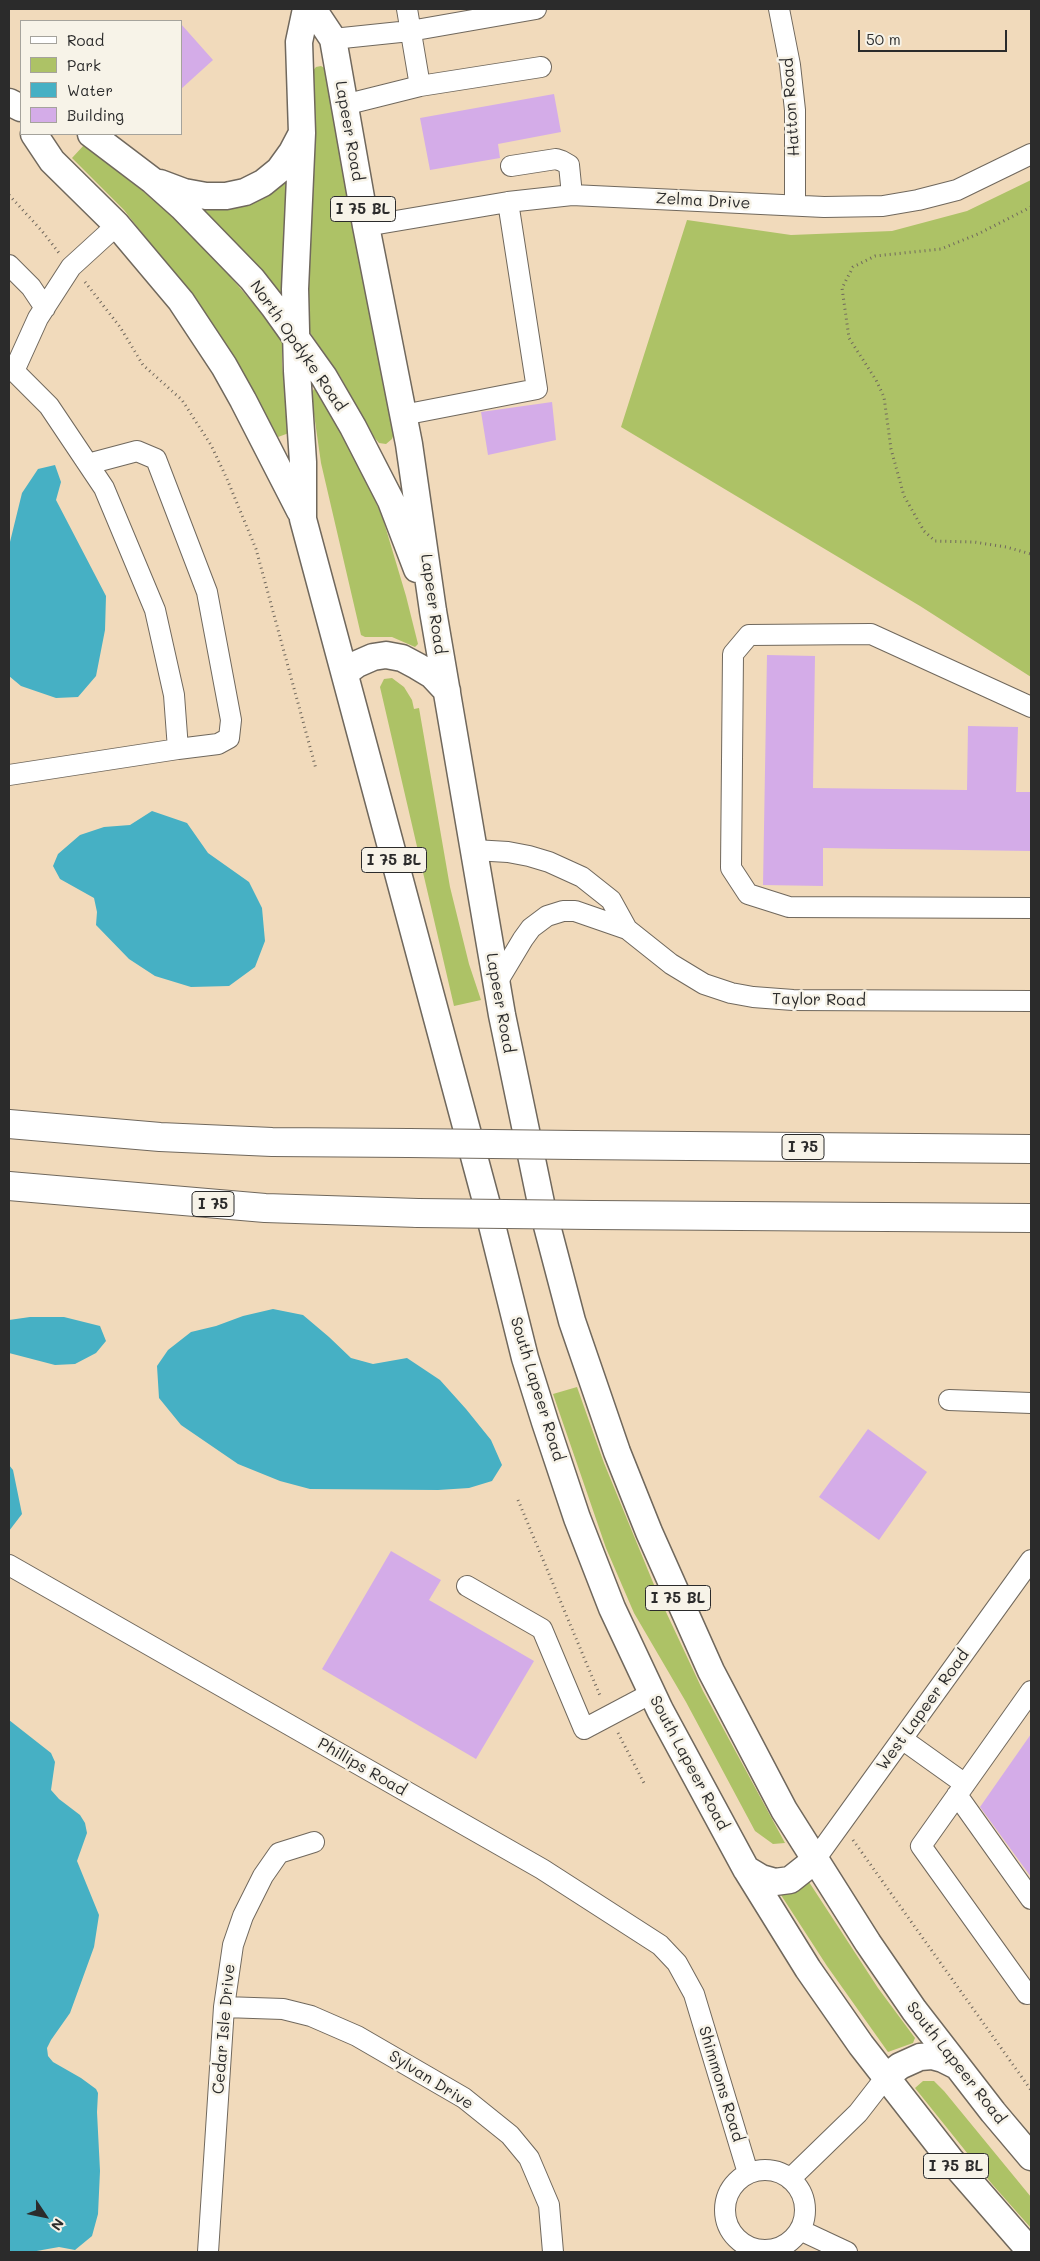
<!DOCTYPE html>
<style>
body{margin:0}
#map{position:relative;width:1040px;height:2261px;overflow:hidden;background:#f1dabb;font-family:Mali,sans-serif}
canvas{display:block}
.frame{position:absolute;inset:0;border:10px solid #2b2b2b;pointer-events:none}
.legend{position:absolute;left:20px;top:20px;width:162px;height:115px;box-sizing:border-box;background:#f7f3e8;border:1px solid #a5a39c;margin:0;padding:6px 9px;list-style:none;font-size:15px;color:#2b2b2b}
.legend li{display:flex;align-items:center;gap:10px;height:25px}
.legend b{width:25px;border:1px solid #a5a39c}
.north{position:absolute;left:20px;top:2191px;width:50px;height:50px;-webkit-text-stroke:4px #f7f3e8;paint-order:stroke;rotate:124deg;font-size:14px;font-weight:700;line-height:20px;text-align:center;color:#2b2b2b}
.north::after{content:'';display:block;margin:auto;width:18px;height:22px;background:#2b2b2b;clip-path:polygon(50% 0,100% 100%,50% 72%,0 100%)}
.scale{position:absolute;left:858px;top:30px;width:149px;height:22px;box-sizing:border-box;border:2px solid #2b2b2b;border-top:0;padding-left:6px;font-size:15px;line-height:18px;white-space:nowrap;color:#2b2b2b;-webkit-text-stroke:4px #f7f3e8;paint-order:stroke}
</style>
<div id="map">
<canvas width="1040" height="2261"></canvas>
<div class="frame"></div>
<ul class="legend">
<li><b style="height:6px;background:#fff"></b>Road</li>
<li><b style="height:14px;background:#adc266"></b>Park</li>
<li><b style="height:14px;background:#46b0c4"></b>Water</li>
<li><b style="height:14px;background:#d4ace8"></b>Building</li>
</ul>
<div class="north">N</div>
<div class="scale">50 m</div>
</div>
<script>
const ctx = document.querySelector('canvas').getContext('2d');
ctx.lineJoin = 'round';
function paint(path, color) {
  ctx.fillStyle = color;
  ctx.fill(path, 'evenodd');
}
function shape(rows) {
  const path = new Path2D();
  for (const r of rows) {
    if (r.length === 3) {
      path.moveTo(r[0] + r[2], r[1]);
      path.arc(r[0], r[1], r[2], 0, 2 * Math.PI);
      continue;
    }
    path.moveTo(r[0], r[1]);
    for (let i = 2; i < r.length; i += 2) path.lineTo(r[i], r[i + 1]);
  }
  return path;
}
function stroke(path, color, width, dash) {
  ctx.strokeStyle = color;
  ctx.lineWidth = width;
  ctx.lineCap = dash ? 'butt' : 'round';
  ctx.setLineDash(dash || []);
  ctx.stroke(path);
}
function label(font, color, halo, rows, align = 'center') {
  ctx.font = font + ' Mali,sans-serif';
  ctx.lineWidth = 5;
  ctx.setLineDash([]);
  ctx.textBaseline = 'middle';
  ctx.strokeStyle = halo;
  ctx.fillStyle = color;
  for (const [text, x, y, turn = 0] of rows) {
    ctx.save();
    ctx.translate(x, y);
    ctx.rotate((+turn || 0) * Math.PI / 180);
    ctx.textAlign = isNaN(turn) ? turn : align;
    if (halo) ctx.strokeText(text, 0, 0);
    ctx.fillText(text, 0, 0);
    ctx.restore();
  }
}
paint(shape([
 [321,66,326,69,395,431,392,439,386,444,379,443,373,436,340,376,307,328,314,164,311,73,316,67],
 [84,145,144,192,174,217,228,274,282,337,282,364,289,433,278,437,235,358,211,321,124,210,72,158],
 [289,176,284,295,281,296,198,206],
 [1031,180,1031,677,920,606,621,427,687,220,791,235,892,231,967,211],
 [314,389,318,391,366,479,383,519,406,596,418,644,415,647,392,637,365,637,361,635,321,463,311,393],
 [392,678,404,687,412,700,414,709,419,708,450,887,469,964,481,1000,454,1006,380,687,384,679],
 [577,1387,604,1463,659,1597,703,1691,785,1843,773,1844,755,1831,686,1702,634,1613,606,1548,553,1394],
 [809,1882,878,1988,915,2038,913,2043,888,2052,827,1966,781,1895,782,1892],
 [923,2081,934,2081,944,2091,1031,2197,1031,2228,992,2184,915,2088]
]), '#adc266');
paint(shape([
 [55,465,61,482,56,500,106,596,105,630,96,676,78,697,56,698,21,686,9,676,9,546,22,493,38,469],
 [152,811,187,823,208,853,249,882,262,908,265,941,255,967,229,986,191,987,155,976,129,959,96,925,97,912,94,898,60,879,53,866,58,854,80,835,104,827,130,825],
 [273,1309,303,1315,329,1337,351,1358,373,1364,407,1358,440,1380,466,1409,491,1440,502,1465,492,1481,469,1488,438,1490,310,1489,280,1481,238,1464,181,1425,159,1398,157,1366,168,1350,191,1332,216,1326,243,1316],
 [30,1317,64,1317,100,1326,106,1341,96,1353,75,1364,55,1365,9,1353,9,1320],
 [9,1465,13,1470,22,1514,9,1531],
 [9,1720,51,1753,55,1762,51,1790,59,1799,80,1815,85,1823,87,1833,77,1861,99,1915,94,1947,70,2013,51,2040,47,2048,48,2056,53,2062,81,2078,96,2089,98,2093,97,2112,100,2171,98,2214,92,2236,75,2250,59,2247,31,2252,9,2252]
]), '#46b0c4');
paint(shape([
 [181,24,213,60,181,89],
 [554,94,561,132,498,144,500,158,430,170,420,118],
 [552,402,556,440,488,455,481,412],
 [767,655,815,656,813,788,967,790,968,726,1018,727,1016,792,1031,792,1031,851,823,848,823,886,763,885],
 [868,1429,927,1472,879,1540,819,1497],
 [391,1551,441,1580,429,1600,534,1661,476,1759,322,1669],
 [1031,1734,1031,1877,980,1807]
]), '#d4ace8');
const minor = shape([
 [779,9,790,65,795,110,795,205],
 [333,39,410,31,536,9],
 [420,86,541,67],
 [344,105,420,86,407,9],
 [511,166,556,159,562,161,569,165,572,195],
 [366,226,508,202,572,195,824,207,883,206,918,200,957,190,1031,154],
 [9,265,31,287,45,308],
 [403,415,537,389,508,202],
 [88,464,137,451,156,459,207,592,231,720,229,738,218,744,178,749],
 [1031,707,871,634,749,635,733,654,731,868,748,894,789,907,1031,908],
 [9,775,178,749,174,695,155,610,104,488,49,406,14,371,38,318,71,267,117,225],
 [474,850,508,852,529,856,549,862,582,877,611,900,627,929,671,964,704,984,731,993,753,997,793,1000,1031,1001],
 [496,984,523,939,531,928,547,916,563,911,575,911,627,929],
 [949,1400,1031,1403],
 [9,1565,542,1869,660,1945,677,1963,694,1994,748,2173],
 [467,1586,542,1629,584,1729,652,1693],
 [1031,1691,921,1846,1027,1994,1031,1991],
 [902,1739,965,1784],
 [957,1795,1031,1899],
 [814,1861,1031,1560],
 [224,2007,283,2009,311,2016,357,2036,464,2098,510,2135,529,2158,549,2205,553,2252],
 [765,2210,40],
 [790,2179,858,2113,886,2077],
 [800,2230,847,2252],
 [208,2252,224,2007,233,1945,243,1916,263,1876,279,1853,314,1842]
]);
const major = shape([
 [306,9,299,42,302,133,295,289,297,371,303,462,303,519,486,1201,525,1358,545,1422,577,1518,612,1608,660,1710,746,1869,808,1969,861,2045,950,2159,1031,2252],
 [313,9,333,39,366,226,409,444,433,611,502,1015,541,1203,572,1321,617,1452,649,1532,711,1671,784,1810,868,1943,914,2010,993,2112,1031,2157],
 [9,102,21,108],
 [34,134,52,161,117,225,181,301,224,366,243,400,300,511],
 [91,134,153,181,182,207,252,279,274,307,324,377,353,427,391,501,417,569],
 [160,183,184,192,206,196,226,196,245,192,263,183,279,170,292,152,302,133],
 [345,673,357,664,373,657,386,655,402,658,417,666,432,675,447,691],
 [746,1869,761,1878,775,1882,790,1880,814,1861],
 [886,2077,900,2066,920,2057,932,2056,943,2059,957,2066]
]);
const highway = shape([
 [9,1124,160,1137,272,1142,409,1143],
 [575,1145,1031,1149],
 [9,1186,265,1208,418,1213],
 [593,1215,1031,1218]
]);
stroke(minor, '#70685d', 22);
stroke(major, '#70685d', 29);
stroke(highway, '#70685d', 30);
stroke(shape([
 [9,195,42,231,59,253],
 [1031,207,978,234,941,249,875,256,853,267,842,288,849,338,876,380,884,397,891,449,904,496,924,531,935,541,974,542,1006,547,1031,554],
 [85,282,120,327,143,365,182,400,211,445,227,479,256,549,316,769],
 [518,1500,601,1698],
 [618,1733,645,1785],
 [853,1840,1031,2090]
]), '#70685d', 3, [1, 4]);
stroke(minor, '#fff', 20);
stroke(major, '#fff', 26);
stroke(highway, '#fff', 28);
const highwayBridge = shape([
 [409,1143,575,1145],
 [418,1213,593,1215]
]);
stroke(highwayBridge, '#70685d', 30, []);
stroke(highwayBridge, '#fff', 28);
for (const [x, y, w] of [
 [363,209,65],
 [394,860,65],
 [803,1147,42],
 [213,1204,42],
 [678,1598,65],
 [956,2166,65]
]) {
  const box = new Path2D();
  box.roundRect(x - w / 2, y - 12.5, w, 25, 4);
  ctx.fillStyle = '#f7f3e8';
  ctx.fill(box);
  stroke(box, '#2b2b2b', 1);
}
label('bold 15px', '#2b2b2b', null, [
 ["I 75 BL",363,209],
 ["I 75 BL",394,860],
 ["I 75",803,1147],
 ["I 75",213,1204],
 ["I 75 BL",678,1598],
 ["I 75 BL",956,2166]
]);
label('16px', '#2b2b2b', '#f7f3e8', [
 ["Hatton Road",791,107,-94],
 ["Lapeer Road",349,131,80],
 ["Zelma Drive",703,201,3],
 ["North Opdyke Road",298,346,55],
 ["Lapeer Road",433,604,82],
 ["Taylor Road",819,1000,1],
 ["Lapeer Road",500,1003,80],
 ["South Lapeer Road",537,1389,73],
 ["West Lapeer Road",923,1710,-54],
 ["South Lapeer Road",689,1763,62],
 ["Phillips Road",362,1767,30],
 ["Cedar Isle Drive",224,2029,-85],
 ["South Lapeer Road",956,2063,52],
 ["Sylvan Drive",431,2080,32],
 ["Shimmons Road",721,2084,73]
]);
</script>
